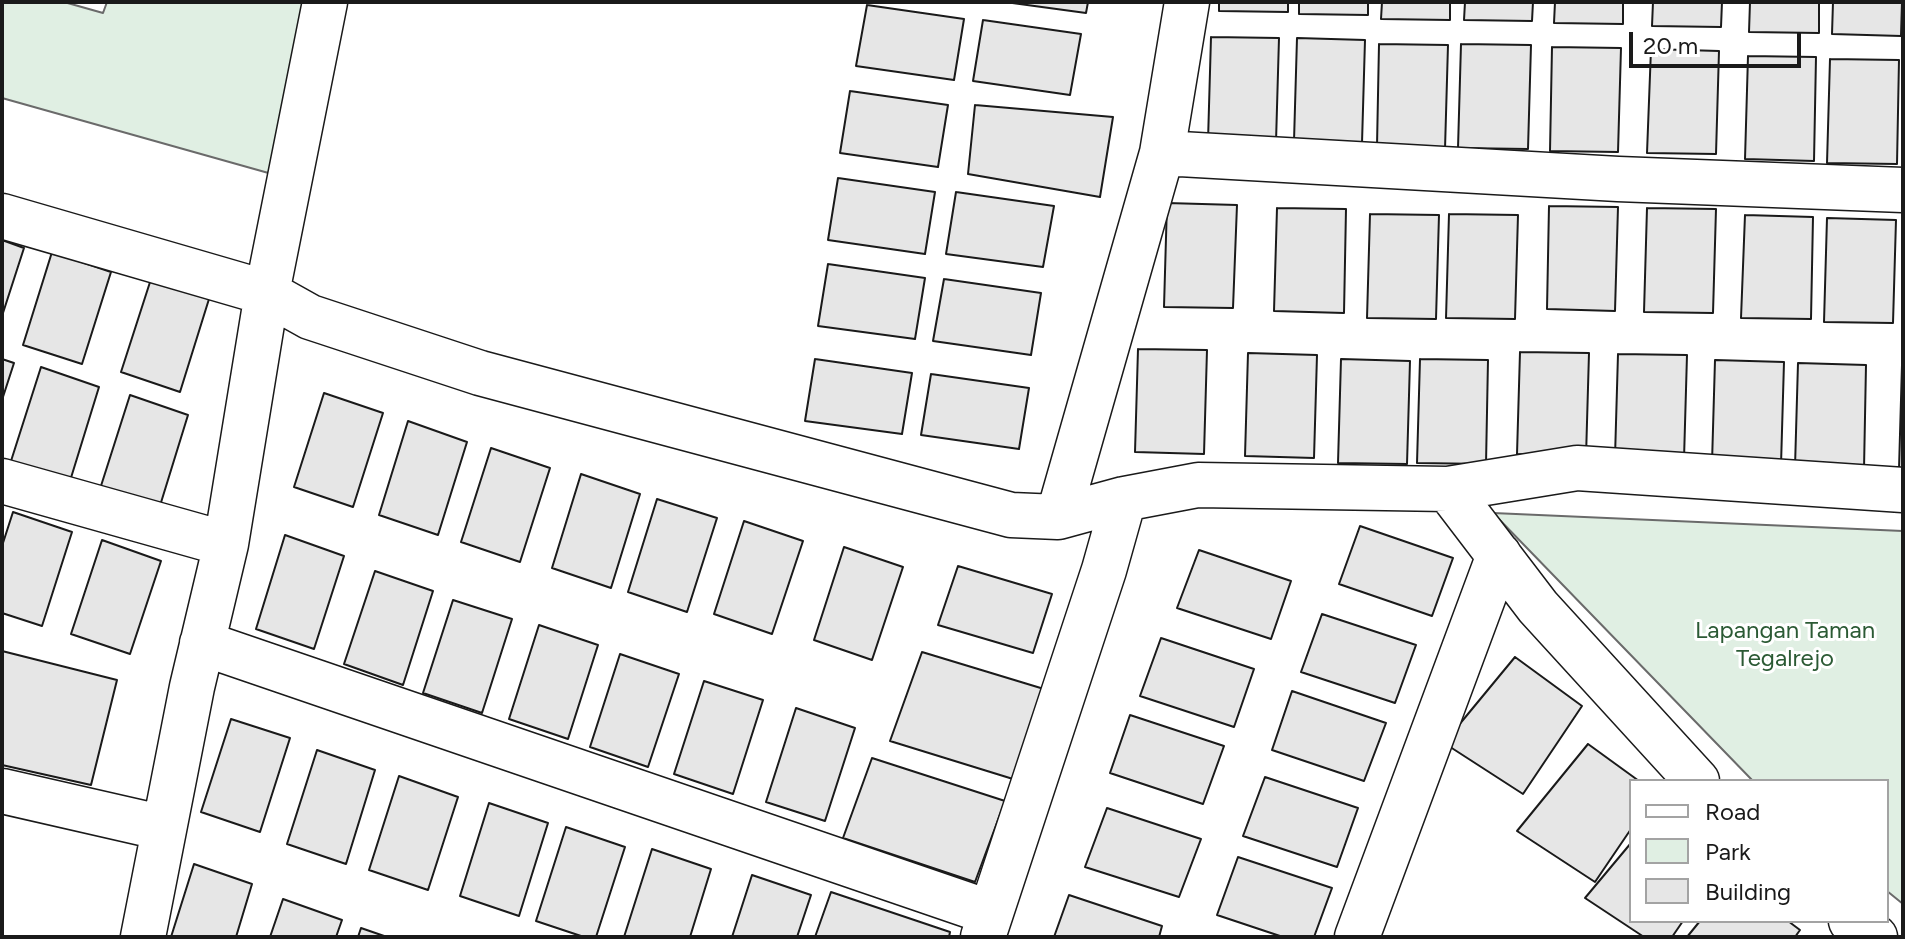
<!DOCTYPE html>
<style>
body{margin:0}
#map{position:relative;width:1905px;height:939px;overflow:hidden;background:#fff;font-family:Figtree,sans-serif}
canvas{display:block}
.frame{position:absolute;inset:0;border:4px solid #1a1a1a;pointer-events:none}
.legend{position:absolute;left:1629px;top:779px;width:260px;height:144px;box-sizing:border-box;background:#fff;border:2px solid #a3a3a3;margin:0;padding:10px 14px;list-style:none;font-size:24px;color:#1a1a1a}
.legend li{display:flex;align-items:center;gap:16px;height:40px}
.legend b{width:40px;border:2px solid #a3a3a3}
.scale{position:absolute;left:1629px;top:32px;width:172px;height:36px;box-sizing:border-box;border:4px solid #1a1a1a;border-top:0;padding-left:10px;font-size:24px;line-height:28px;white-space:nowrap;color:#1a1a1a;-webkit-text-stroke:6px #fff;paint-order:stroke}
</style>
<div id="map">
<canvas width="1905" height="939"></canvas>
<div class="frame"></div>
<ul class="legend">
<li><b style="height:10px;background:#fff"></b>Road</li>
<li><b style="height:22px;background:#e0efe3"></b>Park</li>
<li><b style="height:22px;background:#e6e6e6"></b>Building</li>
</ul>
<div class="scale">20 m</div>
</div>
<script>
const ctx = document.querySelector('canvas').getContext('2d');
ctx.lineJoin = 'round';
function paint(path, color) {
  ctx.fillStyle = color;
  ctx.fill(path, 'evenodd');
}
function shape(rows) {
  const path = new Path2D();
  for (const r of rows) {
    path.moveTo(r[0], r[1]);
    for (let i = 2; i < r.length; i += 2) path.lineTo(r[i], r[i + 1]);
  }
  return path;
}
function stroke(path, color, width, dash) {
  ctx.strokeStyle = color;
  ctx.lineWidth = width;
  ctx.lineCap = dash ? 'butt' : 'round';
  ctx.setLineDash(dash || []);
  ctx.stroke(path);
}
function label(font, color, halo, rows, align = 'center') {
  ctx.font = font + ' Figtree,sans-serif';
  ctx.lineWidth = 6;
  ctx.setLineDash([]);
  ctx.textBaseline = 'middle';
  ctx.strokeStyle = halo;
  ctx.fillStyle = color;
  for (const [text, x, y, turn = 0] of rows) {
    ctx.save();
    ctx.translate(x, y);
    ctx.rotate((+turn || 0) * Math.PI / 180);
    ctx.textAlign = isNaN(turn) ? turn : align;
    if (halo) ctx.strokeText(text, 0, 0);
    ctx.fillText(text, 0, 0);
    ctx.restore();
  }
}
const green = shape([
 [2,2,64,2,103,13,107,2,306,2,272,174,2,98,2,2],
 [1493,513,1903,531,1903,904,1887,891,1887,781,1753,781,1493,513]
]);
paint(green, '#e0efe3');
stroke(green, '#6a6a6a', 2);
const building = shape([
 [1005,2,1088,2,1086,13,1005,2],
 [1219,2,1288,2,1288,12,1219,11,1219,2],
 [1299,2,1368,2,1368,15,1299,14,1299,2],
 [1382,2,1450,2,1450,20,1381,19,1382,2],
 [1465,2,1533,2,1532,21,1464,20,1465,2],
 [1555,2,1623,2,1623,24,1554,23,1555,2],
 [1653,2,1722,2,1721,27,1652,26,1653,2],
 [1750,2,1819,2,1819,33,1749,32,1750,2],
 [1833,2,1902,2,1901,36,1832,34,1833,2],
 [867,5,964,19,954,80,856,66,867,5],
 [983,20,1081,34,1070,95,973,81,983,20],
 [1211,37,1279,38,1276,142,1208,141,1211,37],
 [1297,38,1365,40,1362,143,1294,141,1297,38],
 [1379,44,1448,45,1445,149,1377,146,1379,44],
 [1461,44,1531,45,1528,149,1458,148,1461,44],
 [1552,47,1621,48,1618,152,1550,151,1552,47],
 [1651,49,1719,51,1716,154,1647,153,1651,49],
 [1748,56,1816,57,1814,161,1745,159,1748,56],
 [1830,59,1899,60,1897,164,1827,163,1830,59],
 [850,91,948,105,938,167,840,153,850,91],
 [975,105,1113,117,1100,197,968,174,975,105],
 [838,178,935,192,925,254,828,240,838,178],
 [956,192,1054,206,1043,267,946,254,956,192],
 [1167,203,1237,205,1233,308,1164,307,1167,203],
 [1549,206,1618,207,1615,311,1547,309,1549,206],
 [1277,208,1346,209,1344,313,1274,311,1277,208],
 [1647,208,1716,209,1713,313,1644,312,1647,208],
 [1370,214,1439,215,1436,319,1367,318,1370,214],
 [1449,214,1518,215,1515,319,1446,318,1449,214],
 [1745,215,1813,217,1811,319,1741,318,1745,215],
 [1827,218,1896,220,1893,323,1824,322,1827,218],
 [2,240,24,248,2,316,2,240],
 [52,252,111,272,82,364,23,345,52,252],
 [828,264,925,278,915,339,818,326,828,264],
 [151,279,209,299,180,392,121,372,151,279],
 [944,279,1041,293,1031,355,933,341,944,279],
 [1138,349,1207,350,1204,454,1135,452,1138,349],
 [1520,352,1589,353,1586,457,1517,454,1520,352],
 [1248,353,1317,355,1314,458,1245,456,1248,353],
 [1618,354,1687,355,1684,459,1615,457,1618,354],
 [2,359,14,363,2,400,2,359],
 [815,359,912,373,902,434,805,421,815,359],
 [1341,359,1410,361,1407,464,1338,463,1341,359],
 [1420,359,1488,360,1486,464,1417,463,1420,359],
 [1715,360,1784,362,1781,465,1712,463,1715,360],
 [1798,363,1866,365,1864,469,1795,467,1798,363],
 [1902,365,1903,365,1903,469,1899,469,1902,365],
 [41,367,99,387,70,481,11,461,41,367],
 [931,374,1029,388,1019,449,921,435,931,374],
 [324,393,383,413,353,507,294,487,324,393],
 [130,395,188,415,159,509,100,489,130,395],
 [408,421,467,442,438,535,379,515,408,421],
 [491,448,550,468,520,562,461,542,491,448],
 [581,474,640,494,611,588,552,568,581,474],
 [657,499,717,518,687,612,628,592,657,499],
 [13,512,72,532,42,626,2,613,2,546,13,512],
 [744,521,803,541,772,634,714,614,744,521],
 [1360,526,1453,558,1432,616,1339,584,1360,526],
 [285,535,344,556,314,649,256,629,285,535],
 [102,540,161,561,130,654,71,634,102,540],
 [844,547,903,567,872,660,814,640,844,547],
 [1199,550,1291,581,1271,639,1177,608,1199,550],
 [958,566,1052,594,1033,653,938,625,958,566],
 [375,571,433,591,403,685,344,664,375,571],
 [453,600,512,619,482,713,423,693,453,600],
 [1322,614,1416,645,1395,703,1301,672,1322,614],
 [539,625,598,645,568,739,509,719,539,625],
 [1161,638,1254,669,1234,727,1140,696,1161,638],
 [2,651,117,680,91,785,2,765,2,651],
 [922,652,1044,689,1013,779,890,741,922,652],
 [620,654,679,674,648,767,590,747,620,654],
 [1515,657,1582,706,1523,794,1444,743,1515,657],
 [704,681,763,700,733,794,674,774,704,681],
 [1292,691,1386,723,1364,781,1272,750,1292,691],
 [796,708,855,728,825,821,766,802,796,708],
 [1130,715,1224,746,1203,804,1110,773,1130,715],
 [231,719,290,738,260,832,201,812,231,719],
 [1588,744,1639,781,1631,781,1631,829,1595,882,1517,831,1588,744],
 [317,750,375,770,346,864,287,844,317,750],
 [872,758,1005,801,975,882,843,838,872,758],
 [399,776,458,797,428,890,369,870,399,776],
 [1265,777,1358,808,1337,867,1243,836,1265,777],
 [489,803,548,823,519,916,460,896,489,803],
 [1107,808,1201,839,1179,897,1085,867,1107,808],
 [566,827,625,847,596,937,584,937,536,921,566,827],
 [1631,843,1631,921,1683,921,1672,937,1644,937,1585,898,1631,843],
 [652,849,711,869,690,937,624,937,652,849],
 [1238,857,1332,888,1314,937,1283,937,1217,915,1238,857],
 [194,864,252,884,236,937,171,937,194,864],
 [752,875,811,895,797,937,732,937,752,875],
 [831,892,950,932,949,937,815,937,831,892],
 [1069,895,1162,926,1159,937,1054,937,1069,895],
 [283,899,342,920,336,937,270,937,283,899],
 [1700,921,1788,921,1800,930,1795,937,1687,937,1700,921],
 [361,928,387,937,358,937,361,928]
]);
paint(building, '#e6e6e6');
stroke(building, '#1a1a1a', 2);
const minor = shape([
 [1162,153,1618,179,1903,190],
 [2,216,267,293,310,317,480,373,1011,515,1058,517,1124,499,1198,485,1448,489,1538,607,1697,781],
 [2,481,226,544],
 [1448,489,1577,468,1903,490],
 [1058,517,1162,153,1187,2],
 [202,643,991,913],
 [2,791,164,828],
 [1851,921,1875,937],
 [143,937,192,687,226,544,267,293,325,2],
 [983,937,1104,570,1124,499],
 [1357,937,1499,555]
]);
stroke(minor, '#1a1a1a', 47);
stroke(minor, '#fff', 44);
label('24px', '#2b5a34', '#fff', [
 ["Lapangan Taman",1785,631],
 ["Tegalrejo",1785,659]
]);
</script>
